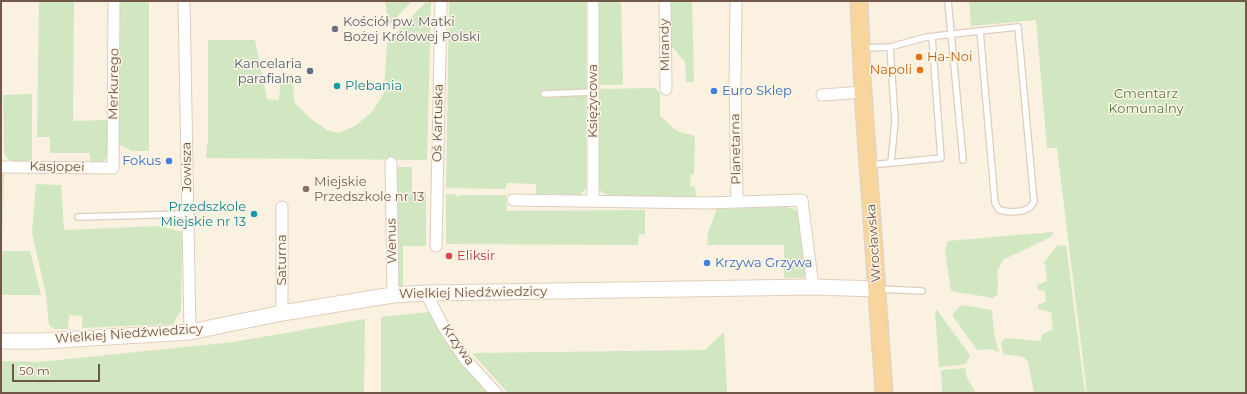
<!DOCTYPE html>
<meta charset="utf-8">
<style>
body{margin:0}
#map{position:relative;width:1247px;height:394px;overflow:hidden;background:#fbf1e1;font-family:Montserrat,sans-serif}
canvas{display:block}
.frame{position:absolute;inset:0;border:2px solid #715749;pointer-events:none}
.scale{position:absolute;left:12px;top:364px;width:88px;height:18px;box-sizing:border-box;border:2px solid #715749;border-top:0;padding-left:5px;font-size:12px;line-height:14px;white-space:nowrap;color:#715749;-webkit-text-stroke:3px #fef5e7;paint-order:stroke}
</style>
<div id="map">
<canvas width="1247" height="394"></canvas>
<div class="frame"></div>
<div class="scale">50 m</div>
</div>
<script>
const ctx = document.querySelector('canvas').getContext('2d');
ctx.lineJoin = 'round';
function paint(path, color) {
  ctx.fillStyle = color;
  ctx.fill(path, 'evenodd');
}
function shape(rows) {
  const path = new Path2D();
  for (const r of rows) {
    path.moveTo(r[0], r[1]);
    for (let i = 2; i < r.length; i += 2) path.lineTo(r[i], r[i + 1]);
  }
  return path;
}
function stroke(path, color, width, dash) {
  ctx.strokeStyle = color;
  ctx.lineWidth = width;
  ctx.lineCap = dash ? 'butt' : 'round';
  ctx.setLineDash(dash || []);
  ctx.stroke(path);
}
function label(font, color, halo, rows, align = 'center') {
  ctx.font = font + ' Montserrat,sans-serif';
  ctx.lineWidth = 3;
  ctx.setLineDash([]);
  ctx.textBaseline = 'middle';
  ctx.strokeStyle = halo;
  ctx.fillStyle = color;
  for (const [text, x, y, turn = 0] of rows) {
    ctx.save();
    ctx.translate(x, y);
    ctx.rotate((+turn || 0) * Math.PI / 180);
    ctx.textAlign = isNaN(turn) ? turn : align;
    if (halo) ctx.strokeText(text, 0, 0);
    ctx.fillText(text, 0, 0);
    ctx.restore();
  }
}
paint(shape([
 [39,1,74,1,73,121,109,120,107,157,103,162,90,163,90,153,50,153,50,137,37,137],
 [119,1,149,1,149,151,132,151,118,144],
 [385,1,412,1,389,25],
 [449,1,586,1,586,189,578,196,536,195,536,184,507,183,505,189,446,188],
 [596,1,621,1,623,85,595,85],
 [669,1,692,1,694,82,686,82,685,62,670,44],
 [969,1,1246,1,1246,393,1087,393,1057,148,1047,148,1036,20,971,26],
 [431,2,427,160,206,158,208,139,208,40,255,40,267,99,279,100,281,74,293,74,294,102,311,119,327,130,339,133,355,126,372,112,384,93,387,42,425,3],
 [655,88,660,93,660,116,677,131,695,136,694,174,691,175,690,186,695,187,696,197,681,198,616,196,605,194,601,192,598,182,598,89],
 [32,94,32,161,11,161,6,157,4,153,3,95],
 [395,167,412,167,412,192,426,192,426,246,403,246,403,286,395,286],
 [1,172,4,172,2,251,30,251,41,295,1,295],
 [36,184,61,185,64,230,161,226,182,232,181,310,173,324,82,328,82,316,69,315,68,329,54,329,49,325,46,295,32,232],
 [446,194,455,194,456,196,461,196,461,195,506,195,507,211,645,210,645,234,639,234,638,245,446,244],
 [787,207,794,209,800,214,806,272,804,278,784,278,784,245,707,245,708,232,717,209],
 [1053,232,1051,237,1003,260,997,272,998,282,997,295,993,298,951,291,945,251,948,241],
 [1058,244,1061,246,1066,245,1085,393,1034,393,1028,361,1023,357,1003,354,1001,342,1005,338,1041,341,1041,335,1053,329,1051,312,1038,309,1038,305,1046,301,1045,291,1038,290,1037,285,1047,281,1045,264,1043,264],
 [961,305,992,310,994,334,999,352,990,349,977,350,952,315],
 [937,310,970,355,966,364,939,367,935,312],
 [429,312,469,369,492,393,381,393,381,317],
 [365,319,364,393,1,393,1,361,39,362,234,342],
 [724,332,727,393,508,393,472,353,705,350],
 [965,368,967,378,976,393,942,393,941,370]
]), '#d0e7c1');
const lane = shape([
 [948,1,963,160],
 [890,47,927,37,980,31,995,203,999,210,1010,212,1022,211,1029,208,1034,202,1018,27,980,31],
 [864,48,890,47,895,121,891,163,870,165],
 [544,94,593,92],
 [891,163,941,158,932,37],
 [78,217,188,214],
 [879,289,922,291]
]);
const street = shape([
 [184,1,190,332],
 [593,1,593,200],
 [665,1,666,89],
 [736,1,735,84,737,201],
 [822,95,863,92],
 [391,163,393,295],
 [1,167,113,168,114,1],
 [513,200,707,203,802,200,813,287],
 [436,246,441,1],
 [426,293,443,326,465,359,496,393],
 [282,313,282,207]
]);
const secondary = shape([
 [1,341,43,341,190,332,282,313,393,295,426,293,813,287,877,289]
]);
const primary = shape([
 [859,1,863,92,884,393]
]);
stroke(lane, '#decdbe', 8);
stroke(street, '#decdbe', 13);
stroke(secondary, '#e3cebc', 17);
stroke(primary, '#dad3d0', 19);
stroke(lane, '#fff', 5.5);
stroke(street, '#fff', 11);
stroke(secondary, '#fff', 15);
stroke(primary, '#f7d59c', 17);
for (const [x, y, r, color] of [
 [335,29,4,"#6b7280"],
 [919,57,4,"#e8710a"],
 [920,70,4,"#e8710a"],
 [310,71,4,"#5c6f8a"],
 [337,86,4,"#0f9aa8"],
 [714,91,4,"#3f7fe0"],
 [169,161,4,"#3f7fe0"],
 [306,189,4,"#8d6e63"],
 [254,214,4,"#0f9aa8"],
 [449,256,4,"#e0444e"],
 [707,263,4,"#3f7fe0"]
]) {
  const dot = new Path2D();
  dot.arc(x, y, r, 0, 2 * Math.PI);
  ctx.fillStyle = color;
  ctx.fill(dot);
  stroke(dot, '#fef5e7', 1.5);
}
label('13px', '#5b616d', '#fef5e7', [
 ["Kościół pw. Matki",343,22],
 ["Bożej Królowej Polski",343,37]
], 'left');
label('13px', '#715749', '#fef5e7', [
 ["Mirandy",665,45,-91],
 ["Merkurego",114,84,-89],
 ["Księżycowa",593,101,-90],
 ["Oś Kartuska",438,123,-89],
 ["Planetarna",736,149,-91],
 ["Kasjopei",57,167,1],
 ["Jowisza",187,167,-91],
 ["Wenus",392,241,-91],
 ["Wrocławska",874,243,-94],
 ["Saturna",282,260,-90],
 ["Wielkiej Niedźwiedzicy",473,293,-1],
 ["Wielkiej Niedźwiedzicy",129,334,-4],
 ["Krzywa",458,345,55]
]);
label('13px', '#c56008', '#fef5e7', [
 ["Ha-Noi",927,57],
 ["Napoli",912,70,"right"]
], 'left');
label('13px', '#4e5e75', '#fef5e7', [
 ["Kancelaria",302,64],
 ["parafialna",302,79]
], 'right');
label('13px', '#0d838f', '#fef5e7', [
 ["Plebania",345,86],
 ["Przedszkole",246,207,"right"],
 ["Miejskie nr 13",246,222,"right"]
], 'left');
label('13px', '#366cbe', '#fef5e7', [
 ["Euro Sklep",722,91],
 ["Fokus",161,161,"right"],
 ["Krzywa Grzywa",715,263]
], 'left');
label('13px', '#557b45', '#fef5e7', [
 ["Cmentarz",1146,94],
 ["Komunalny",1146,109]
]);
label('13px', '#785e54', '#fef5e7', [
 ["Miejskie",314,182],
 ["Przedszkole nr 13",314,197]
], 'left');
label('13px', '#be3a42', '#fef5e7', [
 ["Eliksir",457,256]
], 'left');
</script>
